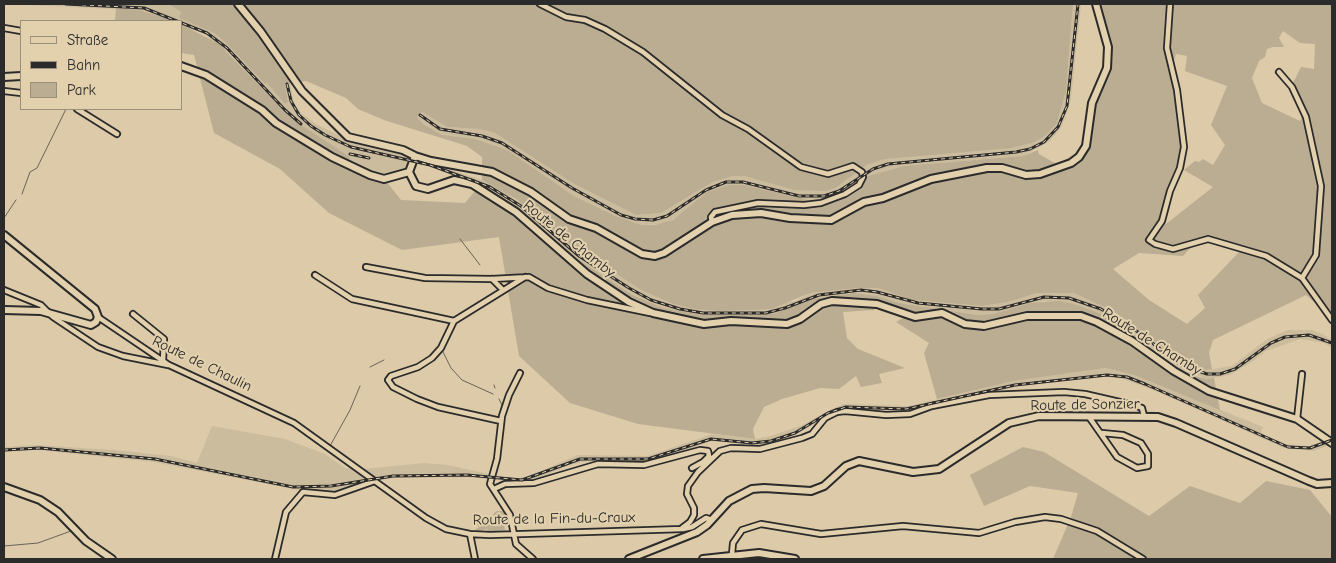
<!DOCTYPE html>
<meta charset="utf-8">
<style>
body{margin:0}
#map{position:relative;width:1336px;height:563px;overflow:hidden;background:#dccaa9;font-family:"Comic Neue",sans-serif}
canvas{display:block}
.frame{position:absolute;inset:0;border:5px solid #2b2b2b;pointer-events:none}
.legend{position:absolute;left:20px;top:20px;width:162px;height:90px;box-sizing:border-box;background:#e3d1ae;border:1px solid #998f7a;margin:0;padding:6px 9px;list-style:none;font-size:15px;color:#2b2b2b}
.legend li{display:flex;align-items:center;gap:10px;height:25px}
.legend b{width:25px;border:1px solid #998f7a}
</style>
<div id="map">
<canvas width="1336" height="563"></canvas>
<div class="frame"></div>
<ul class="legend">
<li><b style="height:6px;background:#e3d1ae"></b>Straße</li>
<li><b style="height:6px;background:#2b2b2b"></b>Bahn</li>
<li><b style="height:14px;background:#bbad92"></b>Park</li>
</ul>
</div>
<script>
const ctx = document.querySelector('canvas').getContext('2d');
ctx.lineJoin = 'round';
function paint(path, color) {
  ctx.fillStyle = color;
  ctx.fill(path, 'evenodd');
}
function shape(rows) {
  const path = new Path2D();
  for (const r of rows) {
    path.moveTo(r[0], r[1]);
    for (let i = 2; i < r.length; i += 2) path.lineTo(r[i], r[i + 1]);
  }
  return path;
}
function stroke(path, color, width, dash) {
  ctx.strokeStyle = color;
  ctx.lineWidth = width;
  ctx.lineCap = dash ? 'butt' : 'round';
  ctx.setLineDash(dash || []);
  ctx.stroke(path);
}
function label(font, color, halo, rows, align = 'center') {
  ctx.font = font + ' "Comic Neue",sans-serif';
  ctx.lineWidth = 4;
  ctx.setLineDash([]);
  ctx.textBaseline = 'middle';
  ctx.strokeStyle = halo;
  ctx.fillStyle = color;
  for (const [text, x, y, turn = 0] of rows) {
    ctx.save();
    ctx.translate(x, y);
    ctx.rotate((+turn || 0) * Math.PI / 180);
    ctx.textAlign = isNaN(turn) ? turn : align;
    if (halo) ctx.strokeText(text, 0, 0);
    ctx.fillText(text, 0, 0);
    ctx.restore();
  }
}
paint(shape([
 [4,4,168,4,181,12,179,18,214,33,224,41,265,84,267,83,285,104,288,102,285,84,290,83,294,104,302,114,316,124,353,142,403,153,408,158,407,166,399,173,382,176,348,161,350,157,291,118,230,54,204,34,181,24,181,21,139,10],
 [1073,4,1081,4,1071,99,1061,128,1050,141,1023,156,902,166,868,176,844,193,825,201,816,202,789,197,744,185,728,185,707,192,683,213,665,224,642,225,616,216,574,196,509,151,442,135,422,124,416,117,422,112,447,127,480,129,495,133,574,184,636,215,661,213,713,182,733,176,744,176,794,190,837,187,867,165,885,159,1035,142,1045,136,1057,123,1066,91],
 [422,161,482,180,500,189,535,214,567,242,641,290,673,304,694,309,796,301,809,293,858,288,878,288,912,300,982,306,1008,302,1037,293,1060,292,1075,293,1093,300,1141,331,1183,362,1206,370,1232,366,1267,339,1288,330,1312,330,1324,335,1332,340,1332,348,1324,343,1300,339,1266,351,1255,360,1230,375,1207,379,1179,368,1104,315,1044,301,993,314,978,315,899,303,877,296,854,293,817,298,773,314,702,315,680,312,663,308,634,295,585,264,568,253,518,206,497,193,442,170,416,163],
 [1104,368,1134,375,1263,427,1261,433,1285,444,1308,446,1332,438,1332,444,1314,451,1284,448,1154,390,1123,379,1098,376,1014,387,915,409,896,411,846,409,830,414,790,436,762,445,711,441,669,457,647,462,588,461,570,465,528,482,511,482,479,477,391,478,368,481,334,493,314,493,154,462,38,450,4,452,4,447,36,445,114,450,171,456,197,463,212,426,285,439,325,454,345,468,363,469,424,463,448,465,511,479,527,477,578,455,648,456,712,434,755,439,771,436,803,425,832,409,844,404,909,406,1014,381]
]), '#ccbc9e');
paint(shape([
 [168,4,1073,4,1066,91,1057,123,1045,136,1035,142,1012,148,885,159,867,165,837,187,826,191,794,190,744,176,733,176,713,182,661,213,636,215,574,184,495,133,480,129,447,127,422,112,417,117,423,124,442,135,475,139,509,151,574,196,616,216,642,225,655,225,673,220,707,192,728,185,744,185,816,202,825,201,844,193,868,176,903,166,1023,156,1038,150,1039,154,1058,165,1084,147,1092,107,1110,61,1094,4,1332,4,1332,318,1306,295,1213,340,1209,353,1212,369,1206,370,1183,362,1113,311,1074,293,1037,293,1008,302,982,306,912,300,878,288,858,288,810,293,771,309,719,311,694,309,673,304,641,290,567,242,516,199,482,180,482,157,467,146,384,120,358,109,346,98,306,81,285,84,288,102,285,104,267,83,265,84,224,41,214,33,179,18,181,12],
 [1283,31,1300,43,1315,44,1314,69,1301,67,1292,85,1305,111,1300,121,1262,103,1252,78,1259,61,1265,57,1267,49,1273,47,1284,47,1279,38],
 [1176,54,1187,56,1185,71,1227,86,1211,125,1225,145,1213,165,1203,159,1199,162,1195,161,1184,170,1213,187,1166,224,1163,221,1172,192,1182,170,1185,153,1172,67],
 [1208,242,1239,252,1198,295,1205,308,1187,324,1149,300,1113,269,1139,253,1183,256,1193,245],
 [116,8,139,10,176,21,115,21],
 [181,24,219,44,291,118,350,157,349,161,382,176,401,200,465,203,480,185,518,206,568,253,633,295,663,308,702,315,773,314,817,298,854,293,877,296,899,303,978,315,993,314,1031,303,1058,301,1074,304,1104,315,1179,368,1195,376,1207,379,1214,378,1220,410,1134,375,1105,368,1014,381,937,399,924,353,929,343,896,322,911,314,883,303,874,310,843,312,847,338,858,349,905,368,879,374,882,383,861,387,856,376,839,389,820,388,782,399,764,407,753,429,755,439,638,424,570,403,519,356,499,237,402,250,329,213,280,169,214,133,194,55,181,53],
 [1023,447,1044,452,1149,516,1190,486,1240,503,1266,481,1310,490,1332,517,1332,559,1053,559,1071,517,1078,493,1030,486,984,506,970,475],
 [503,508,508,521,498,526,504,524,505,530,485,533,488,529,476,532,476,529,479,527,476,523,479,519,493,515,496,511,503,511]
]), '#bbad92');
stroke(shape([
 [22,194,30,172,37,168,66,109],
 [4,218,16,200],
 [460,239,480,265],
 [463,312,473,307],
 [442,350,451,368,462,380,493,394],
 [370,367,384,360],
 [494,385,495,388],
 [498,418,502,405,499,399],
 [330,446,350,410,360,386],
 [4,546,38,543,71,531]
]), '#696357', 1);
const street = shape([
 [540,4,566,17,585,20,605,29,643,52,722,115,748,129,801,167,828,174,853,166,862,172,863,177,859,185,845,194,821,203,804,205,758,203,715,212,711,217,712,222],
 [1170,4,1167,48,1177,90,1184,147,1180,168,1170,191,1162,221,1149,240,1155,244,1173,249,1208,239,1266,256,1302,278,1332,320],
 [4,28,21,31],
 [1279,72,1292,87,1306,117,1321,186,1316,255,1302,278],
 [4,91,21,93],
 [77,109,117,134],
 [366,267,425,278,492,279,529,277,548,288,587,300,650,313],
 [315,275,352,299,454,321],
 [492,279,503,290],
 [4,290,41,305,53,317,98,347,123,356,168,365],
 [133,314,164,339,163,361],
 [98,317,169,365,294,423,426,518,446,529,470,534,490,535,683,529,692,527,706,518,712,520],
 [520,373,509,395,502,416,497,459,490,484,510,515,516,544,533,559],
 [1089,417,1117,457,1137,468,1148,466,1148,454,1141,443,1123,435,1102,433],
 [1297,419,1302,374],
 [501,421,438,407,417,399,393,387,388,380,391,376,418,367,432,358,441,348,454,321,525,277],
 [494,489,505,484,534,483,598,464,644,465,700,450,708,451,709,456,703,462,692,468],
 [682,528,690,522,694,515,694,508,687,494,688,486,698,472,720,451,731,448,760,449,802,438,812,434,825,418,837,412,845,411,886,415,910,414,932,406,989,395,1064,392,1085,394,1137,406,1142,408,1144,416],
 [470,534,475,559],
 [732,554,733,543,742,530,761,524,821,534,903,526,979,533,1015,522,1045,517,1061,519,1097,531,1143,559],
 [275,559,286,512,303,492,335,495,375,481]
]);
const secondary = shape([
 [238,4,261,32,302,91,348,137,403,150,415,156,431,161,492,172,531,192,569,219,596,228,642,254,655,256,664,253,712,222,732,215,761,213,790,218,831,220,864,202,883,198,931,179,987,168,1002,168,1026,175,1040,174,1071,163,1079,157,1086,146,1092,103,1107,68,1108,47,1096,4],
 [181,66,206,75,262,110,276,123,332,157,370,175,384,179,409,172],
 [4,77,21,76],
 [415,156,409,172,416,186,428,189,454,180,472,184,516,212,587,274,629,302,653,313,704,324,731,321,787,324,800,319,821,304,832,301,877,304,915,317,942,313,965,324,984,326,1027,316,1081,316,1097,322,1132,341,1174,371,1209,391,1297,419,1332,443],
 [4,235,95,309,98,317,96,322,91,325,41,311,4,310],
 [4,487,40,500,58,512,86,541,112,559],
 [629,559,697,532,707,525,729,501,752,489,764,488,811,491,824,486,846,466,859,461,913,472,939,469,1009,423,1039,416,1158,417,1176,423,1309,481,1317,484,1332,483],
 [703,559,759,553,795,559]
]);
stroke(street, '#2b2b2b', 8);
stroke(secondary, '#2b2b2b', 10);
stroke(street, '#e3d1ae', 4.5);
stroke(secondary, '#e3d1ae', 6);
const rail = shape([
 [66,4,144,8,207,33,227,48,285,110,301,124],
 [287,84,291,101,299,115,311,126,325,135,351,147,430,165,490,187,521,206,579,256,629,288,651,300,680,309,703,313,766,313,785,308,819,295,861,290,877,292,918,303,982,309,999,309,1044,297,1069,298,1101,309,1138,332,1181,365,1207,374,1220,374,1235,369,1271,343,1285,337,1309,335,1332,343],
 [420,115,440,129,482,136,502,143,572,188,621,215,635,219,653,220,667,216,706,190,726,182,743,182,799,196,824,196,839,191,873,169,888,164,1016,152,1030,149,1044,142,1058,127,1067,106,1078,4],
 [350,154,369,158],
 [4,450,40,448,155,459,293,487,331,486,393,476,467,475,522,480,580,459,648,459,711,439,752,443,771,441,795,433,828,413,846,407,906,409,1015,385,1107,375,1127,377,1145,384,1288,447,1310,448,1332,440]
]);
stroke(rail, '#2b2b2b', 3);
stroke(rail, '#e3d1ae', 1, [4]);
label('15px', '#2b2b2b', '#e3d1ae', [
 ["Route de Chamby",569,239,39],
 ["Route de Chamby",1152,342,32],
 ["Route de Chaulin",202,364,26],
 ["Route de Sonzier",1085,405,-1],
 ["Route de la Fin-du-Craux",554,519,-1]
]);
</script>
